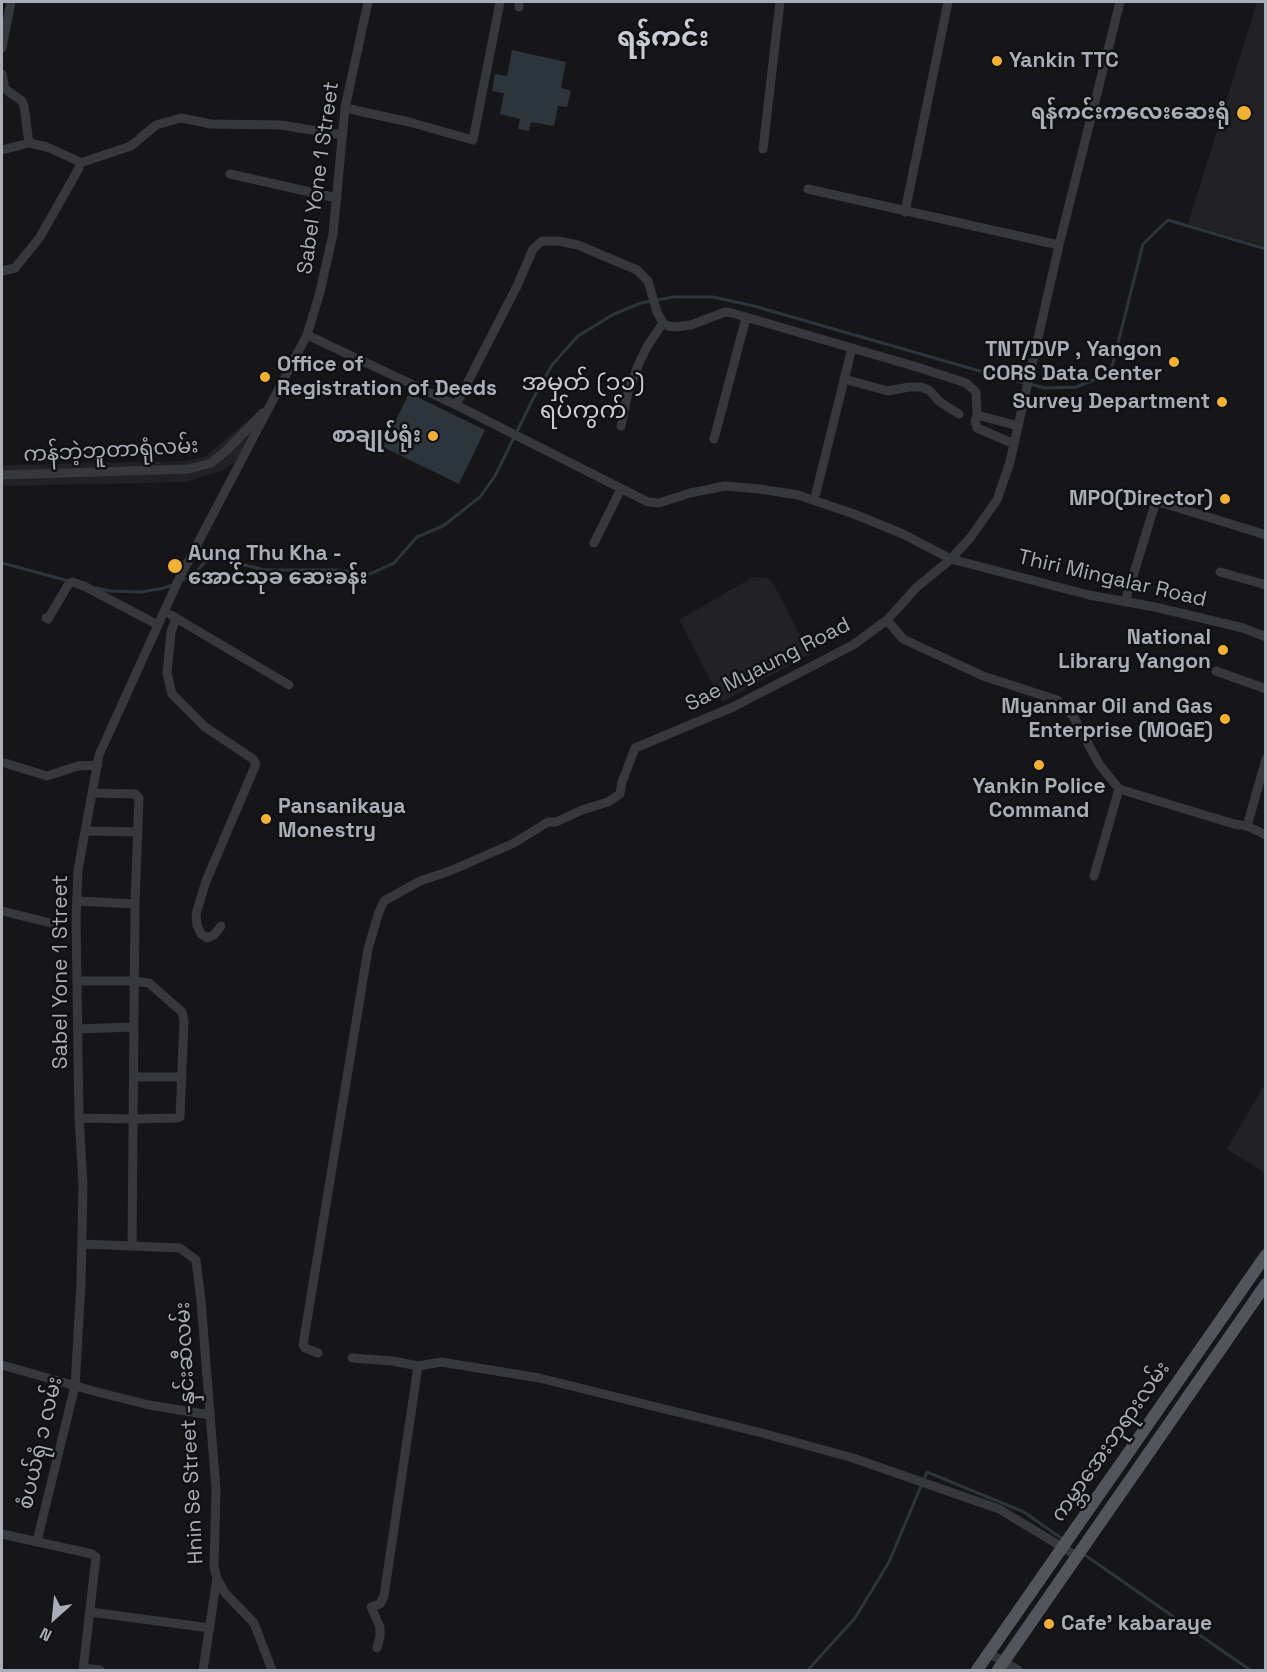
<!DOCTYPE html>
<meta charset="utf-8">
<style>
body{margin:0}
#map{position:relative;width:1267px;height:1672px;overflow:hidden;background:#161618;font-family:"Space Grotesk",sans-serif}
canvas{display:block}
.frame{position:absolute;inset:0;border:3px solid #a8adb8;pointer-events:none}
.north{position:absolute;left:24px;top:1588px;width:60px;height:60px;-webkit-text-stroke:4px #111113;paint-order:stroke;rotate:207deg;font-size:16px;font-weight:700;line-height:24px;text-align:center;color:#a8adb8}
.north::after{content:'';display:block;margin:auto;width:21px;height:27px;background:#a8adb8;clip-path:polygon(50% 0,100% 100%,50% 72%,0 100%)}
</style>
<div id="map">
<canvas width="1267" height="1672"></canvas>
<div class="frame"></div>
<div class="north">N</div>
</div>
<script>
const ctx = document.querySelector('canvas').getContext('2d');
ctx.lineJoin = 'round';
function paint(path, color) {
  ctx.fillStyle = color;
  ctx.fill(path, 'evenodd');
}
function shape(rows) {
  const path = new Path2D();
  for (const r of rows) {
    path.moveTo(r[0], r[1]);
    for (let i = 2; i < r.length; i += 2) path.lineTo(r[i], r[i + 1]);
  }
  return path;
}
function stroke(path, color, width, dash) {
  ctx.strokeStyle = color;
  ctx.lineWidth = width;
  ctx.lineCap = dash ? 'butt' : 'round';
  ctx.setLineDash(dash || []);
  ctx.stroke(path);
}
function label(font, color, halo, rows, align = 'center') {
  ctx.font = font + ' "Space Grotesk","Noto Sans Myanmar",sans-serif';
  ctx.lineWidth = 5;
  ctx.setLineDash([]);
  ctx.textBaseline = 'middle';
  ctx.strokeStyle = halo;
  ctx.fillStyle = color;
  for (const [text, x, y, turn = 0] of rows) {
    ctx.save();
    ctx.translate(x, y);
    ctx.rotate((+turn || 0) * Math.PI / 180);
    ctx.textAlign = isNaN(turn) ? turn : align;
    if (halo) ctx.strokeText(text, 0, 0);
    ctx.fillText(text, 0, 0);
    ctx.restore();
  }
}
paint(shape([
 [1257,2,1266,2,1265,246,1188,224],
 [265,406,235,462,221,471,186,482,2,486,2,465,187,461,206,456],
 [753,577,767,578,774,585,810,654,722,702,679,620],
 [1265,1084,1265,1173,1227,1149]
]), '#222225');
paint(shape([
 [512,50,566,62,561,88,571,91,567,107,558,106,554,126,531,122,529,131,518,129,520,119,500,114,504,93,492,91,495,74,507,76],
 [409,393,485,430,459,484,383,447]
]), '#2c353c');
stroke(shape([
 [2,563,69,581],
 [181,581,194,575,213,552,232,562,265,570,337,570,370,574,394,563,417,537,443,526,480,497,495,476,533,399,552,365,578,336,614,314,641,303,673,297,713,297,754,306,997,376,1045,388,1076,387,1101,377,1112,367,1143,244,1168,220,1266,249],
 [96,588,110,591,142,592,164,588,175,584],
 [1082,1553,1250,1670],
 [808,1670,855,1618,889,1562,927,1472,1024,1512,1064,1540]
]), '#2c353c', 3);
stroke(shape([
 [519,2,519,7],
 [2,48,11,2],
 [2,74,5,89,22,101,24,106,29,143],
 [345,108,409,122,473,140,500,2],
 [763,149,780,2],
 [2,150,29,143,47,147,80,162,83,162,131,146,156,125,181,118,211,124,281,125,342,135],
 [230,174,337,198],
 [808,189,1059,245],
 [905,212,948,2],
 [2,271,15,268,40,237,79,168,80,162],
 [307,335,456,405,648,502,659,503,690,493,725,486,760,489,798,495,854,514,903,534,951,559,1089,595,1155,607,1243,628,1266,637],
 [844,379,888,391,909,387,921,387,929,390,940,402,959,414],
 [456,405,517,286,533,249,542,241,558,241,578,245,637,270,648,281,657,312,663,323,668,326,675,327,691,325,725,312,732,313,917,367,966,383,976,392,977,415,975,421,977,428,1014,444],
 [977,415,1018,426],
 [621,426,628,392,639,363,648,345,663,323],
 [714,439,746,318],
 [2,475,189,469,211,463,227,450,263,413],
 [816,493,852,348],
 [594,543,621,489],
 [1220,572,1266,585],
 [1125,602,1156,501,1266,535],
 [171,615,289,685],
 [46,618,48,619,68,585,72,582,84,586,158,625],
 [176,618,171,632,167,673,172,694,205,727,253,759,256,764,206,881,196,914,197,925,201,934,207,938,214,935,221,926],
 [887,620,903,639,983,676,1057,700,1073,716,1099,764,1119,789,1094,876],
 [1216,671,1266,689],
 [5,763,47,776,78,766,98,765],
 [1119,789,1234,824,1247,826,1266,835],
 [93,793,135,794,139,798,135,904,132,1246],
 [1247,826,1266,759],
 [86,831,138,832],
 [77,901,135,904],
 [2,911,55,924],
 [77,981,134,981,149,983,182,1012,184,1020,180,1117,177,1118,133,1119,79,1118],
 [78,1029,134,1027],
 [134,1077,182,1077],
 [82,1244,180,1248,196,1260,201,1301,216,1489,214,1567,217,1578,225,1593,254,1623,272,1670],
 [318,1353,305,1348,303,1345,368,949,379,912,384,901,420,881,450,871,514,843,548,822,556,822,582,810,608,802,620,794,622,782,635,748,733,707,853,645,887,620,917,587,951,559,970,538,997,500,1010,462,1059,245,1120,2],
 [352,1358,393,1361,418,1366,441,1362,539,1378,762,1433,853,1458,999,1509,1077,1556],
 [2,1365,97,1392,149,1405,210,1415],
 [2,1534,92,1554,96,1557,83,1670],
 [37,1541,75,1386,81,1284,83,1184,79,1118,76,919,78,870,99,755,178,581,307,335,320,292,333,234,345,108,368,2],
 [90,1612,210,1628],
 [377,1648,380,1636,380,1627,371,1607,380,1604,384,1596,418,1366],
 [989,1653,1018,1670],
 [84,1668,100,1670],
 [203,1670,217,1578]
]), '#37383d', 9);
stroke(shape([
 [977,1670,1266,1255],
 [998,1670,1266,1284]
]), '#53555c', 12);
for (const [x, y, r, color] of [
 [997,61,6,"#f2b134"],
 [1244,113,8,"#f2b134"],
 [1174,362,6,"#f2b134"],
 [265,377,6,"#f2b134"],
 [1222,402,6,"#f2b134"],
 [433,436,6,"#f2b134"],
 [1225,499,6,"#f2b134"],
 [175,566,8,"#f2b134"],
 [1223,650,6,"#f2b134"],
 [1225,719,6,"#f2b134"],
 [1039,765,6,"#f2b134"],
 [266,819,6,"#f2b134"],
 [1049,1624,6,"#f2b134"]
]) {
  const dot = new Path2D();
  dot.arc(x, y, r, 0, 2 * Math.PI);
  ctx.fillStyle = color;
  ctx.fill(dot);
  stroke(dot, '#111113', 2);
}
label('bold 21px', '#a8adb8', '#111113', [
 ["Yankin TTC",1009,61,"left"],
 ["ရန်ကင်းကလေးဆေးရုံ",1230,113],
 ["TNT/DVP , Yangon",1162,350],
 ["CORS Data Center",1162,374],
 ["Office of",277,365,"left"],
 ["Registration of Deeds",277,389,"left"],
 ["Survey Department",1210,402],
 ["စာချုပ်ရုံး",421,436],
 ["MPO(Director)",1213,499],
 ["Aung Thu Kha -",188,554,"left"],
 ["အောင်သုခ ဆေးခန်း",188,578,"left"],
 ["National",1211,638],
 ["Library Yangon",1211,662],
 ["Myanmar Oil and Gas",1213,707],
 ["Enterprise (MOGE)",1213,731],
 ["Yankin Police",1039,787,"center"],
 ["Command",1039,811,"center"],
 ["Pansanikaya",278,807,"left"],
 ["Monestry",278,831,"left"],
 ["Cafe' kabaraye",1061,1624,"left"]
], 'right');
label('21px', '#a8adb8', '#111113', [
 ["Sabel Yone 1 Street",319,178,-82],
 ["ကန်ဘဲ့ဘူတာရုံလမ်း",111,451,-3],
 ["Thiri Mingalar Road",1112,579,13],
 ["Sae Myaung Road",768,665,-27],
 ["Sabel Yone 1 Street",61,972,-90],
 ["Hnin Se Street -နှင်းဆီလမ်း",190,1433,-93],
 ["ကမ္ဘာအေးဘုရားလမ်း",1111,1442,-55],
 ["စံပယ်ရုံ ၁ လမ်း",41,1443,-77]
]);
label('24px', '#c9ccd4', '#111113', [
 ["အမှတ် (၁၁)",583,383],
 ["ရပ်ကွက်",583,411]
]);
label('bold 27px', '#c9ccd4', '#111113', [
 ["ရန်ကင်း",663,39]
]);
</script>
